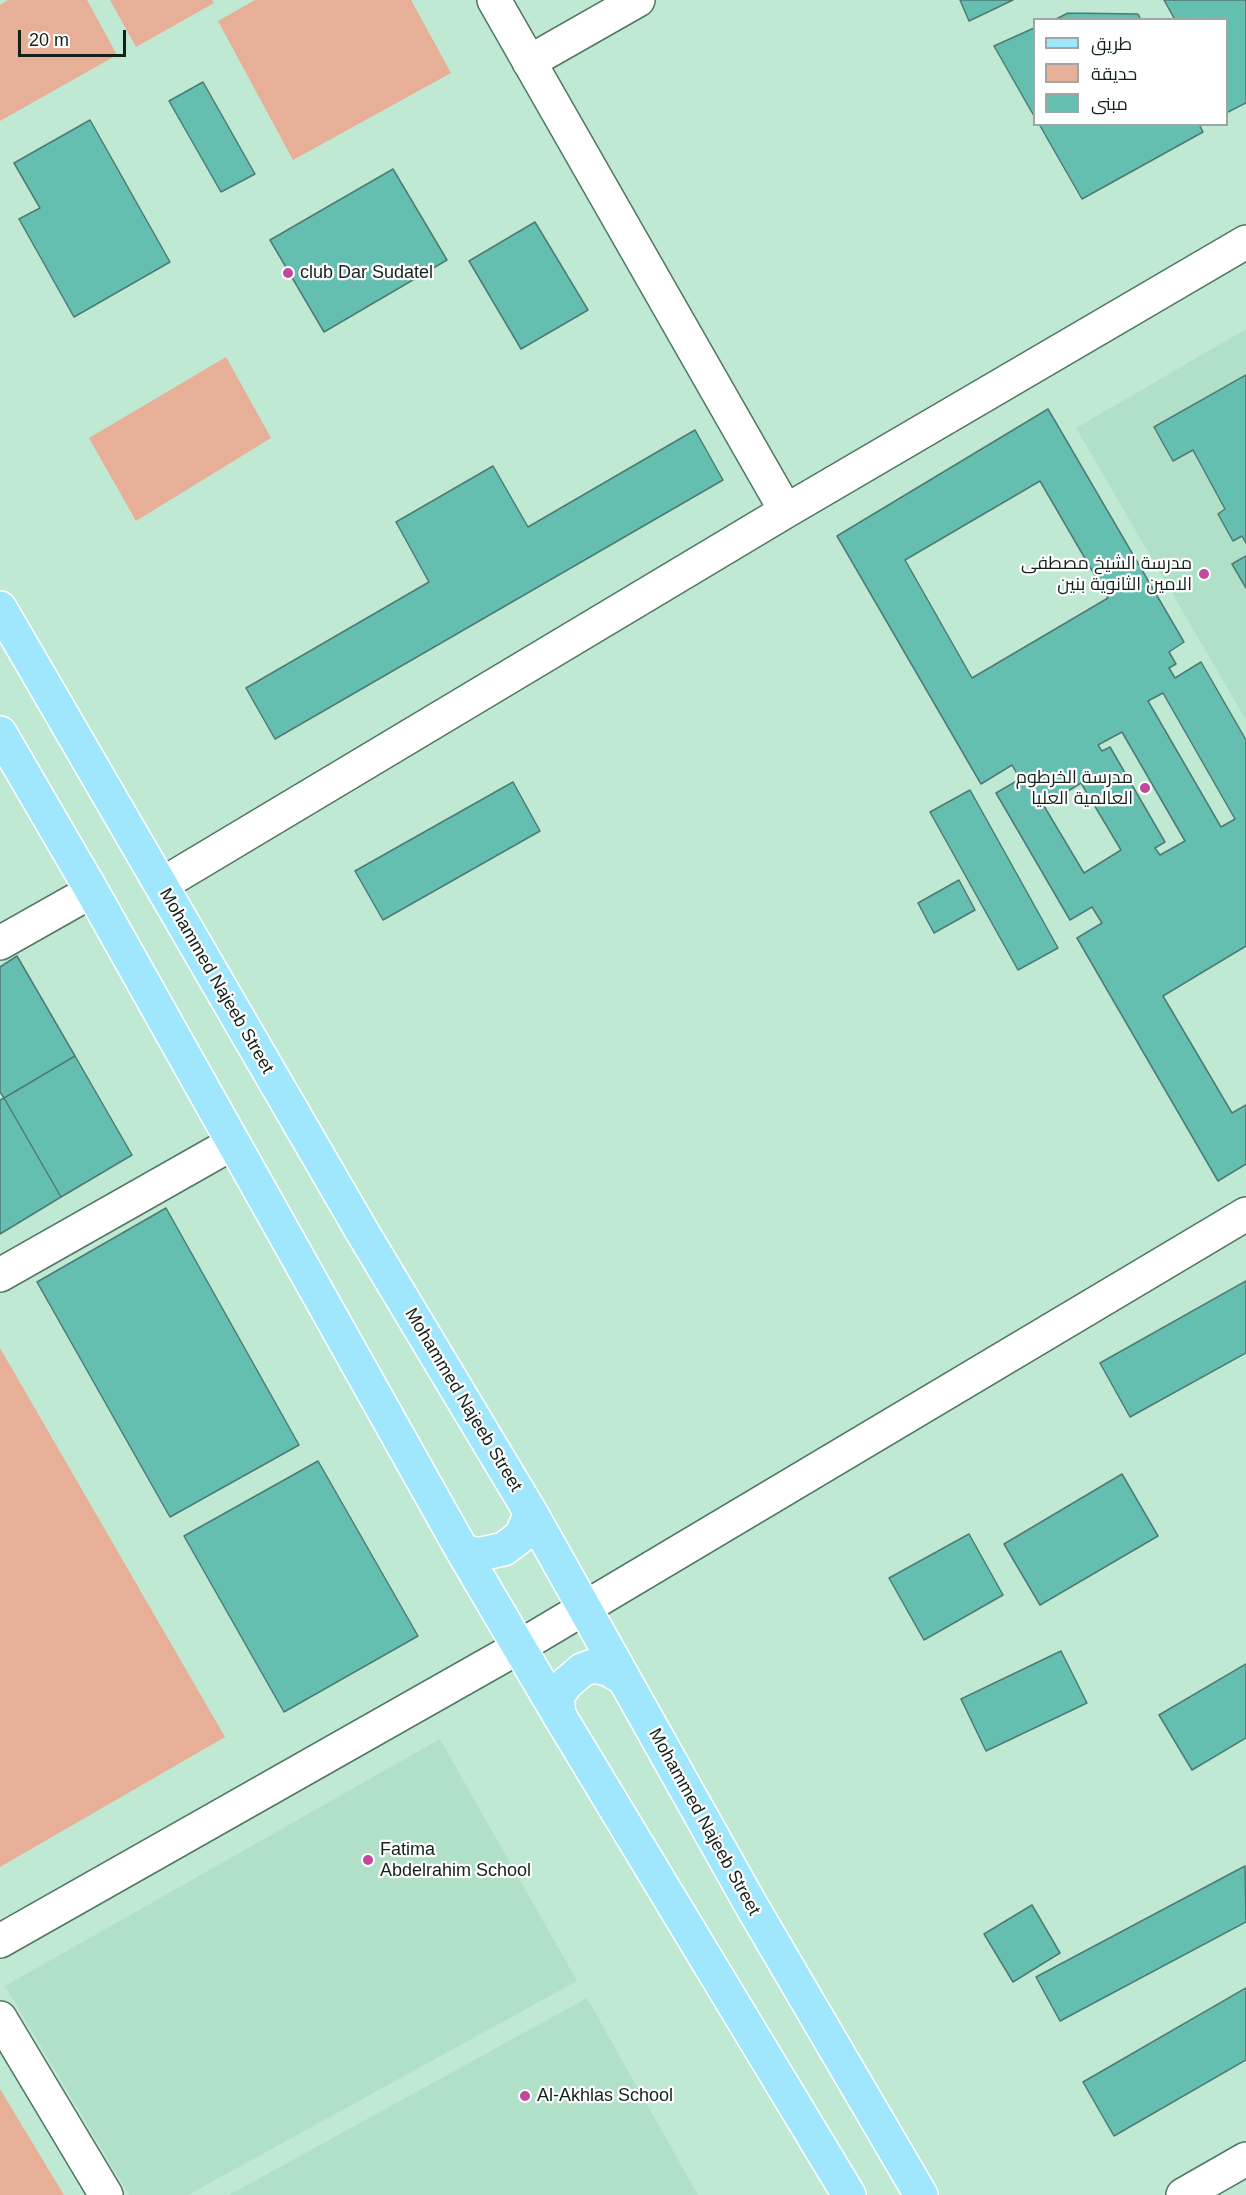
<!DOCTYPE html>
<meta charset="utf-8">
<style>
body{margin:0}
#map{position:relative;width:1246px;height:2195px;overflow:hidden;background:#c0e9d4;font-family:Arial,Cairo,sans-serif}
canvas{display:block}
.legend{position:absolute;left:1033px;top:18px;width:195px;height:108px;box-sizing:border-box;background:#fff;border:2px solid #a0a6a3;margin:0;padding:8px 10px;list-style:none;font-size:18px;color:#12211a}
.legend li{display:flex;align-items:center;gap:12px;height:30px}
.legend b{width:30px;border:2px solid #a0a6a3}
.scale{position:absolute;left:18px;top:30px;width:108px;height:27px;box-sizing:border-box;border:3px solid #12211a;border-top:0;padding-left:8px;font-size:18px;line-height:21px;white-space:nowrap;color:#12211a;-webkit-text-stroke:4px #fff;paint-order:stroke}
</style>
<div id="map">
<canvas width="1246" height="2195"></canvas>
<ul class="legend">
<li><b style="height:8px;background:#a0e6fd"></b>طريق</li>
<li><b style="height:16px;background:#e7ae98"></b>حديقة</li>
<li><b style="height:16px;background:#65bfb1"></b>مبنى</li>
</ul>
<div class="scale">20 m</div>
</div>
<script>
const ctx = document.querySelector('canvas').getContext('2d');
ctx.lineJoin = 'round';
function paint(path, color) {
  ctx.fillStyle = color;
  ctx.fill(path, 'evenodd');
}
function shape(rows) {
  const path = new Path2D();
  for (const r of rows) {
    path.moveTo(r[0], r[1]);
    for (let i = 2; i < r.length; i += 2) path.lineTo(r[i], r[i + 1]);
  }
  return path;
}
function stroke(path, color, width, dash) {
  ctx.strokeStyle = color;
  ctx.lineWidth = width;
  ctx.lineCap = dash ? 'butt' : 'round';
  ctx.setLineDash(dash || []);
  ctx.stroke(path);
}
function label(font, color, halo, rows, align = 'center') {
  ctx.font = font + ' Arial,Cairo,sans-serif';
  ctx.lineWidth = 4.5;
  ctx.setLineDash([]);
  ctx.textBaseline = 'middle';
  ctx.strokeStyle = halo;
  ctx.fillStyle = color;
  for (const [text, x, y, turn = 0] of rows) {
    ctx.save();
    ctx.translate(x, y);
    ctx.rotate((+turn || 0) * Math.PI / 180);
    ctx.textAlign = isNaN(turn) ? turn : align;
    if (halo) ctx.strokeText(text, 0, 0);
    ctx.fillText(text, 0, 0);
    ctx.restore();
  }
}
paint(shape([
 [1246,329,1246,720,1076,428],
 [440,1739,577,1981,188,2195,129,2195,5,1986],
 [587,1998,698,2195,229,2195]
]), '#b0e0c7');
paint(shape([
 [8,0,87,0,117,55,0,121,0,5],
 [110,0,212,0,214,3,136,47],
 [255,0,411,0,451,73,293,160,218,21],
 [226,357,271,438,136,521,89,438],
 [0,1348,225,1737,0,1867],
 [0,2089,64,2195,0,2195]
]), '#e7ae98');
const building = shape([
 [960,0,1013,0,969,21,960,0],
 [1164,0,1246,0,1246,103,1226,113,1226,20,1175,20,1164,0],
 [1068,13,1138,14,1141,20,1054,20,1068,13],
 [1034,28,1034,116,994,46,1034,28],
 [203,82,255,174,221,192,169,101,203,82],
 [90,120,170,262,74,317,19,219,40,208,14,163,90,120],
 [1039,124,1199,124,1203,132,1082,199,1039,124],
 [393,169,447,260,324,332,270,240,393,169],
 [535,222,588,310,521,349,469,261,535,222],
 [1246,375,1246,543,1242,536,1233,541,1218,514,1225,509,1193,450,1173,461,1154,427,1246,375],
 [1048,409,1184,642,1169,652,1176,664,1169,668,1175,678,1201,662,1246,740,1246,946,1163,996,1232,1113,1246,1105,1246,1164,1218,1181,1077,938,1102,923,1092,907,1070,920,996,793,1020,779,1012,765,981,784,837,536,1048,409],
 [1040,481,1108,598,972,678,905,560,1040,481],
 [1163,693,1235,819,1221,827,1148,701,1163,693],
 [1122,732,1185,841,1160,855,1155,848,1165,842,1110,747,1102,751,1098,745,1122,732],
 [1081,783,1121,850,1084,873,1044,806,1081,783],
 [695,430,723,480,275,739,246,688,429,582,396,522,493,466,528,527,695,430],
 [1246,556,1246,588,1232,564,1246,556],
 [513,782,540,831,383,920,355,871,513,782],
 [970,790,1058,948,1018,970,930,812,970,790],
 [959,880,975,910,934,933,918,903,959,880],
 [17,956,75,1056,4,1098,0,1092,0,967,17,956],
 [75,1056,132,1155,61,1197,4,1098,75,1056],
 [4,1098,61,1197,0,1234,0,1100,4,1098],
 [166,1208,299,1445,170,1517,37,1282,166,1208],
 [1246,1281,1246,1353,1130,1417,1100,1363,1246,1281],
 [318,1461,418,1636,284,1712,184,1536,318,1461],
 [1122,1474,1158,1536,1040,1605,1004,1544,1122,1474],
 [969,1534,1003,1595,924,1640,889,1578,969,1534],
 [1061,1651,1087,1703,986,1751,961,1699,1061,1651],
 [1246,1664,1246,1738,1192,1770,1159,1715,1246,1664],
 [1245,1866,1246,1922,1060,2021,1036,1977,1245,1866],
 [1032,1905,1060,1953,1013,1982,984,1934,1032,1905],
 [1246,1988,1246,2060,1114,2136,1083,2082,1246,1988]
]);
paint(building, '#65bfb1');
stroke(building, '#4d7b74', 1.5);
const minor = shape([
 [494,0,786,511],
 [529,62,638,0],
 [161,885,786,511,1246,242],
 [0,943,92,891],
 [0,1275,233,1143],
 [0,1941,519,1647,1246,1214],
 [0,2018,106,2195],
 [1183,2195,1246,2159]
]);
const major = shape([
 [0,608,363,1233,531,1513,750,1903,921,2195],
 [0,733,92,891,462,1550,559,1715,849,2195],
 [462,1550,473,1554,481,1554,504,1549,521,1536,531,1513],
 [559,1715,557,1696,567,1683,582,1670,593,1666,608,1669,623,1678]
]);
stroke(minor, '#507663', 36);
stroke(major, '#fff', 36);
stroke(minor, '#fff', 33);
stroke(major, '#a0e6fd', 33);
for (const [x, y, r, color] of [
 [288,273,6,"#c1489a"],
 [1204,574,6,"#c1489a"],
 [1145,788,6,"#c1489a"],
 [368,1860,6,"#c1489a"],
 [525,2096,6,"#c1489a"]
]) {
  const dot = new Path2D();
  dot.arc(x, y, r, 0, 2 * Math.PI);
  ctx.fillStyle = color;
  ctx.fill(dot);
  stroke(dot, '#fff', 2);
}
label('18px', '#12211a', '#fff', [
 ["club Dar Sudatel",300,273],
 ["مدرسة الشيخ مصطفى",1192,564,"right"],
 ["الامين الثانوية بنين",1192,585,"right"],
 ["مدرسة الخرطوم",1133,778,"right"],
 ["العالمية العليا",1133,799,"right"],
 ["Fatima",380,1850],
 ["Abdelrahim School",380,1871],
 ["Al-Akhlas School",537,2096]
], 'left');
label('18px', '#12211a', '#fff', [
 ["Mohammed Najeeb Street",216,981,60],
 ["Mohammed Najeeb Street",463,1400,59],
 ["Mohammed Najeeb Street",704,1822,61]
]);
</script>
